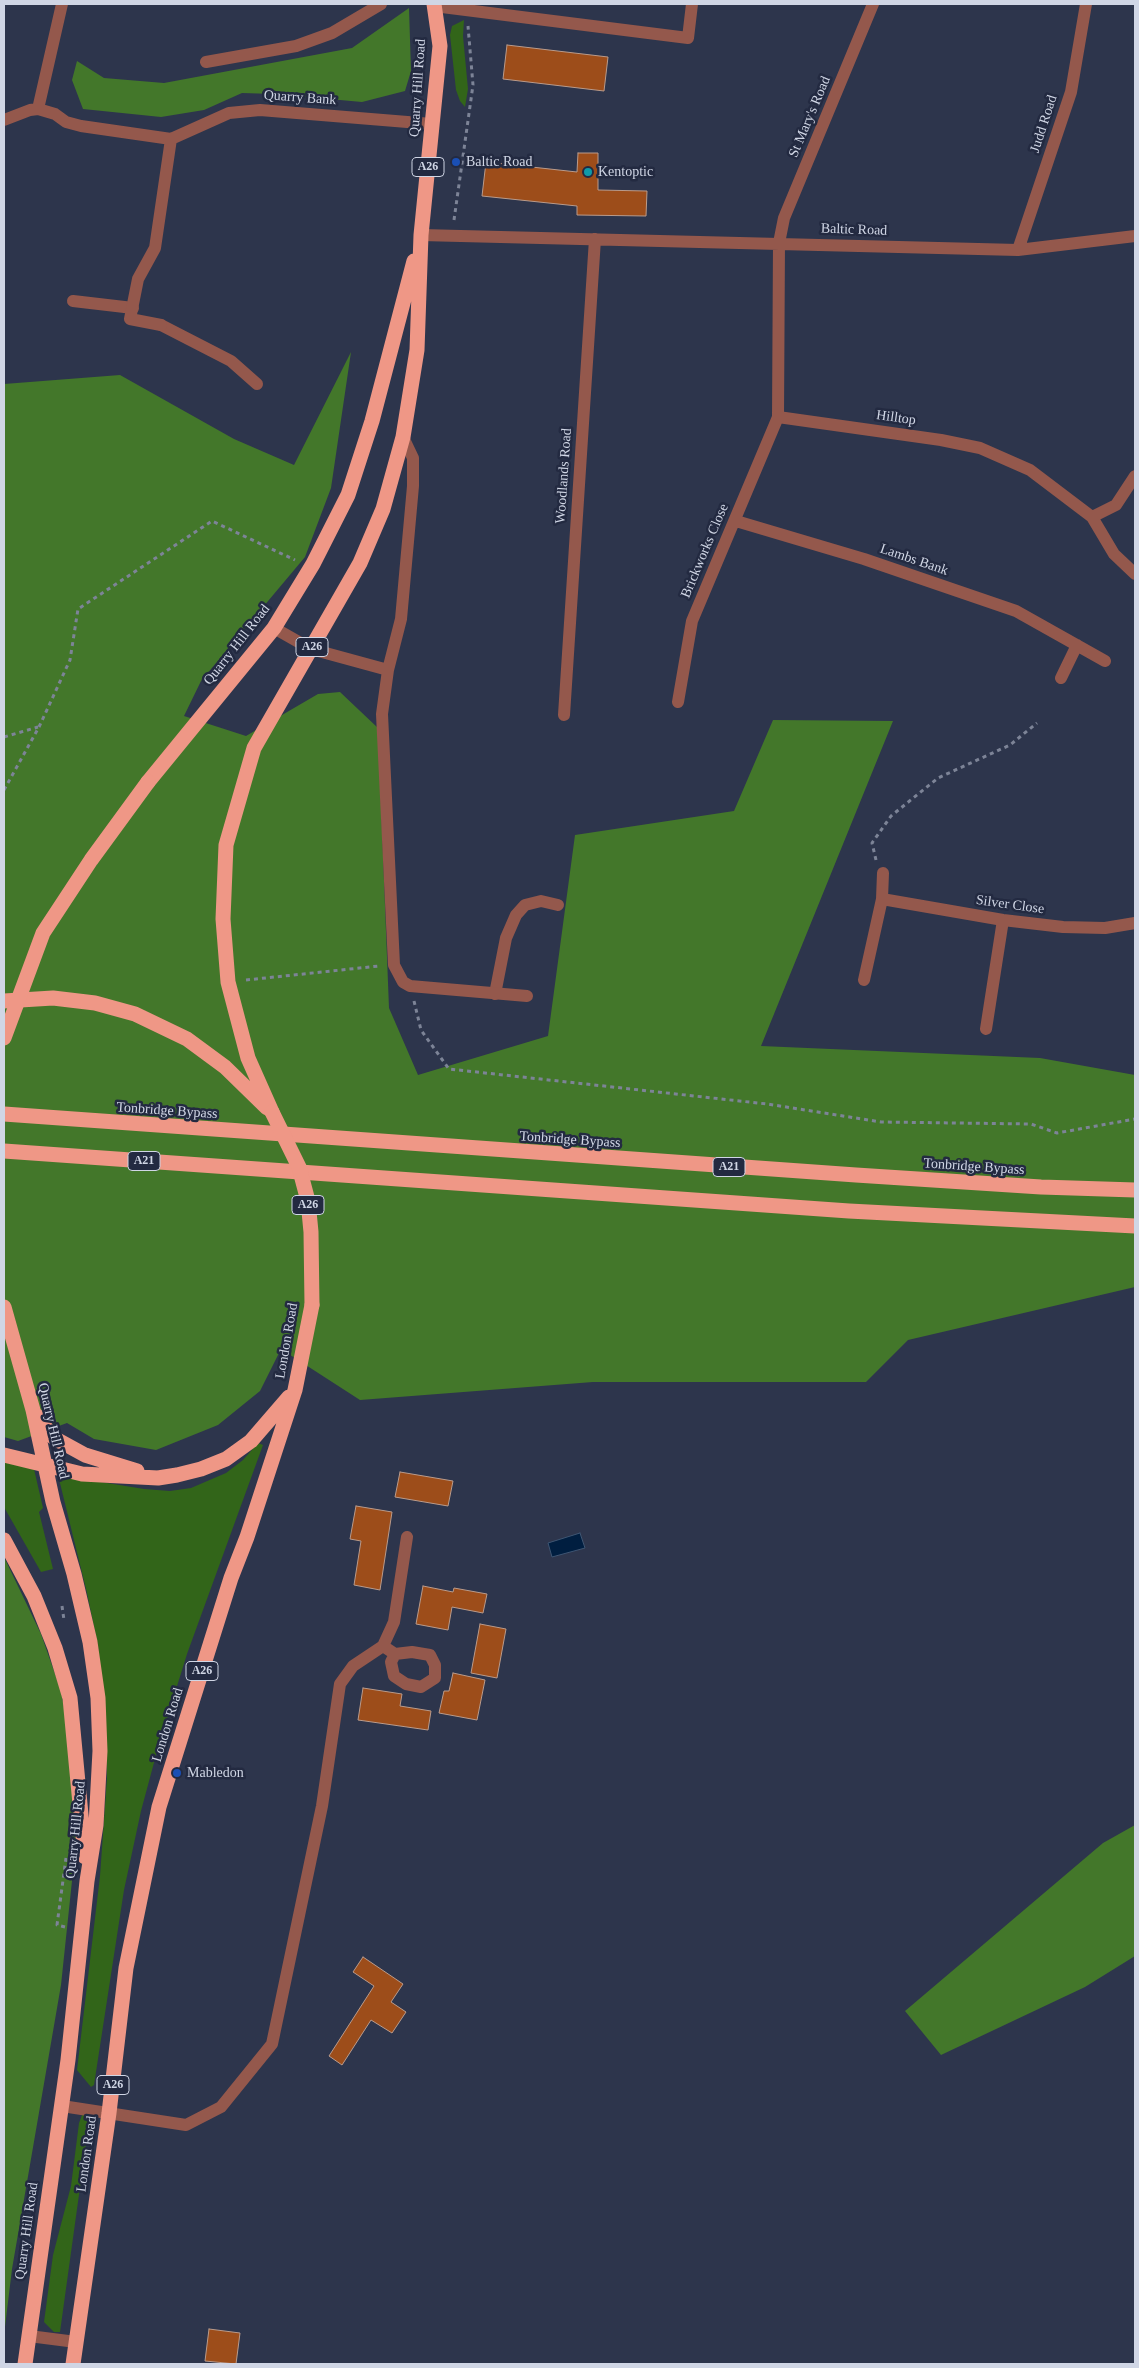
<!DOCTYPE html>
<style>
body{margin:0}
#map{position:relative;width:1139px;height:2368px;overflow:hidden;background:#2d354c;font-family:"Times New Roman",serif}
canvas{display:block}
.frame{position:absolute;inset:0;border:5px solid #d0d6e5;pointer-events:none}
</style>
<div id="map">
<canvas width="1139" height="2368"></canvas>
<div class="frame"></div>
</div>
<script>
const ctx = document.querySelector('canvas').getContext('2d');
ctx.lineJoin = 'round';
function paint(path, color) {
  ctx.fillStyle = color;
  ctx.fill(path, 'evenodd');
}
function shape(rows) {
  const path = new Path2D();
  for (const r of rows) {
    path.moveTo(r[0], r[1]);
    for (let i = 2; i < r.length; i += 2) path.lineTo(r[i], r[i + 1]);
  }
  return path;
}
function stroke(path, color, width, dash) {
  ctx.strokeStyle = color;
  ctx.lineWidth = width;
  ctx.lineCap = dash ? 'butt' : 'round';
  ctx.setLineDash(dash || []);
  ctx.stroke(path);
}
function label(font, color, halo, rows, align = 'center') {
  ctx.font = font + ' "Times New Roman",serif';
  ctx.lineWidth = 5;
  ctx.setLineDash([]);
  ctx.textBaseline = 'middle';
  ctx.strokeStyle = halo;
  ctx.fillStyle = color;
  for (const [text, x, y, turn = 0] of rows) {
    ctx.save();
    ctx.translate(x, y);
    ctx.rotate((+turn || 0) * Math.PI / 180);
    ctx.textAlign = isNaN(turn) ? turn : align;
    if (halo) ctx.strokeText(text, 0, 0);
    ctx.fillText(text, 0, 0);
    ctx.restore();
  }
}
paint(shape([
 [464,20,463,36,468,89,465,107,460,101,456,90,450,35,452,26],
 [258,1443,263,1445,187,1654,159,1744,141,1811,124,1890,94,2085,91,2087,77,2070,100,1876,107,1778,105,1708,98,1646,87,1593,58,1475,144,1489,170,1491,191,1488,226,1473,243,1460],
 [4,1462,34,1469,43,1508,39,1512,53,1569,41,1572,4,1507],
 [91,2108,60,2332,54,2332,44,2322,53,2255,71,2186,79,2123,82,2115]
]), '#326519');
paint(shape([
 [409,8,411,71,405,91,362,102,274,94,242,93,204,110,161,117,83,109,72,80,77,61,104,78,164,83,352,48],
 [351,352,331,488,305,557,201,681,184,716,246,736,318,694,340,692,378,728,389,1008,418,1075,548,1036,575,835,734,811,773,720,893,721,761,1046,1040,1058,1135,1075,1135,1287,908,1340,866,1382,593,1382,360,1400,281,1349,260,1391,218,1425,156,1450,94,1439,67,1423,18,1441,4,1437,4,384,120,375,234,439,294,465],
 [4,1557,41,1634,61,1691,71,1746,76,1843,61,1985,12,2269,4,2335],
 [1135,1825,1135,1956,1085,1987,941,2055,905,2011,1103,1843]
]), '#43772a');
const water = shape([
 [580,1533,585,1548,552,1557,548,1543,580,1533]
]);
paint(water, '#001e40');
stroke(water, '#3e5572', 1);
const building = shape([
 [507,45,608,57,604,91,503,79,507,45],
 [578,153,598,153,598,190,647,191,646,216,577,215,577,206,482,196,486,162,577,172,578,153],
 [400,1472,453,1481,448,1506,395,1497,400,1472],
 [356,1506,392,1512,380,1590,354,1585,361,1541,350,1539,356,1506],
 [423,1586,453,1592,454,1588,487,1594,483,1613,452,1607,448,1630,416,1624,423,1586],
 [480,1624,506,1629,497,1678,471,1673,480,1624],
 [453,1673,485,1680,477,1720,439,1713,444,1691,449,1691,453,1673],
 [363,1688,402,1694,400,1706,431,1711,428,1730,358,1720,363,1688],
 [363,1957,403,1984,391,2002,406,2012,392,2033,371,2020,342,2065,329,2056,374,1986,353,1972,363,1957],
 [209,2329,240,2333,236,2364,205,2361,209,2329]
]);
paint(building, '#9d4d1a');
stroke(building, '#ba9b8b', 1);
stroke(shape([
 [454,220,473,85,468,26],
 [4,737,38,727],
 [4,790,39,727,70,660,78,609,212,521,295,560],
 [876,860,872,843,891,816,938,778,1010,745,1037,723],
 [246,980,379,966],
 [414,1001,421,1030,449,1069,767,1104,881,1122,1031,1124,1057,1133,1135,1119],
 [62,1606,64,1620],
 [65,1927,57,1925,66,1858]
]), '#7d8497', 3, [4, 4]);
stroke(shape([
 [73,301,133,308],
 [161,325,231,361,257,384],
 [495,994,506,938,516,915,525,905,541,901,558,905],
 [383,1646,395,1654,412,1652,430,1655,435,1665,435,1678,421,1687,406,1684,394,1676,391,1662,395,1654],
 [62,2106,186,2125,221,2107,272,2044,322,1806,340,1684,353,1666,383,1646,394,1622,407,1537],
 [29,2336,76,2342]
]), '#94584c', 12);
stroke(shape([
 [62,4,38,109,55,114,66,122,81,126,171,139,229,113,260,110,432,124],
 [873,4,784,218,779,243,778,417,941,440,980,448,1030,470,1092,517,1114,554,1135,574],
 [434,6,688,38,692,4],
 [206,62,296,46,332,33,381,4],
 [4,120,30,110,38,109],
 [421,235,1018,250,1135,236],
 [1018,250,1071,92,1086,4],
 [161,325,130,319,138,279,155,248,171,139],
 [403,437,413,458,413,486,401,619,388,670,382,714,394,965,403,982,410,986,527,996],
 [1092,517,1116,505,1135,476],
 [736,521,864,559,1016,611,1105,661],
 [274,628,311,649,388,670],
 [1061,678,1077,645],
 [678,702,692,621,778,417],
 [564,715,595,239],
 [882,899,883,873],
 [864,980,882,899,1003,920,1063,927,1105,928,1135,923],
 [986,1029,1003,920]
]), '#94584c', 12);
stroke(shape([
 [148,782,274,628,313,564,348,495,372,421,414,261],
 [4,1001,53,998,95,1003,135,1014,187,1039,225,1067,267,1108],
 [272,1112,248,1058,228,982,223,919,226,845,254,748,360,563,383,509,403,437,417,350,421,235,440,46,434,4],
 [4,1114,856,1175,1041,1187,1135,1190],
 [4,1151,849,1211,1135,1226],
 [4,1307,33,1410,53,1502,74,1574,90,1642,98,1698,100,1751,96,1825,87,1881,68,2060,25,2364],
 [36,1415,54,1438,85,1455,137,1471],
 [4,1455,82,1474,158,1478,177,1475,201,1469,226,1459,251,1441,289,1397],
 [4,1540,34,1596,55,1648,70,1698,85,1857],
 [73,2364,109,2113,126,1968,159,1807,231,1578,247,1537,295,1390,312,1305]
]), '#ef9786', 15);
stroke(shape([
 [4,1038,43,933,91,860,148,782],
 [272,1112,299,1167,308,1201,311,1232,312,1305]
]), '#ef9786', 15);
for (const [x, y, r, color] of [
 [456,162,5,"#1a4fb4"],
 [588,172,5,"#0f9aa8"],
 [177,1773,5,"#1a4fb4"]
]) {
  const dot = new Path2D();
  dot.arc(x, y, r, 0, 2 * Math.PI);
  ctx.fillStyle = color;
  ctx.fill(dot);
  stroke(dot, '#232a41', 2);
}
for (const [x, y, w] of [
 [428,167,32],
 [312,647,32],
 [144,1161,32],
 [729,1167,32],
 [308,1205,32],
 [202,1671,32],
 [113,2085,32]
]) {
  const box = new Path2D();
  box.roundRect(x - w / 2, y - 9.5, w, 19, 4);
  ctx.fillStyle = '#232a41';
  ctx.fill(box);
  stroke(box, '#d0d6e5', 1);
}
label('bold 12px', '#d0d6e5', null, [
 ["A26",428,167],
 ["A26",312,647],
 ["A21",144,1161],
 ["A21",729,1167],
 ["A26",308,1205],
 ["A26",202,1671],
 ["A26",113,2085]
]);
label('14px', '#d0d6e5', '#232a41', [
 ["Quarry Hill Road",418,88,-86],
 ["Quarry Bank",300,98,4],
 ["St Mary's Road",810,117,-67],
 ["Judd Road",1044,124,-72],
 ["Baltic Road",854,230,2],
 ["Hilltop",896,418,8],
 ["Woodlands Road",564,476,-86],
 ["Brickworks Close",705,551,-67],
 ["Lambs Bank",914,560,19],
 ["Quarry Hill Road",237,645,-52],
 ["Silver Close",1010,905,8],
 ["Tonbridge Bypass",167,1111,4],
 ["Tonbridge Bypass",570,1140,4],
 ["Tonbridge Bypass",974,1167,4],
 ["London Road",287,1341,-80],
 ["Quarry Hill Road",53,1431,77],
 ["London Road",168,1725,-73],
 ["Quarry Hill Road",76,1830,-84],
 ["London Road",87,2154,-82],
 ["Quarry Hill Road",27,2231,-82]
]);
label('14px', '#d0d6e5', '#232a41', [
 ["Baltic Road",466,162],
 ["Kentoptic",598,172],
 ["Mabledon",187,1773]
], 'left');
</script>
